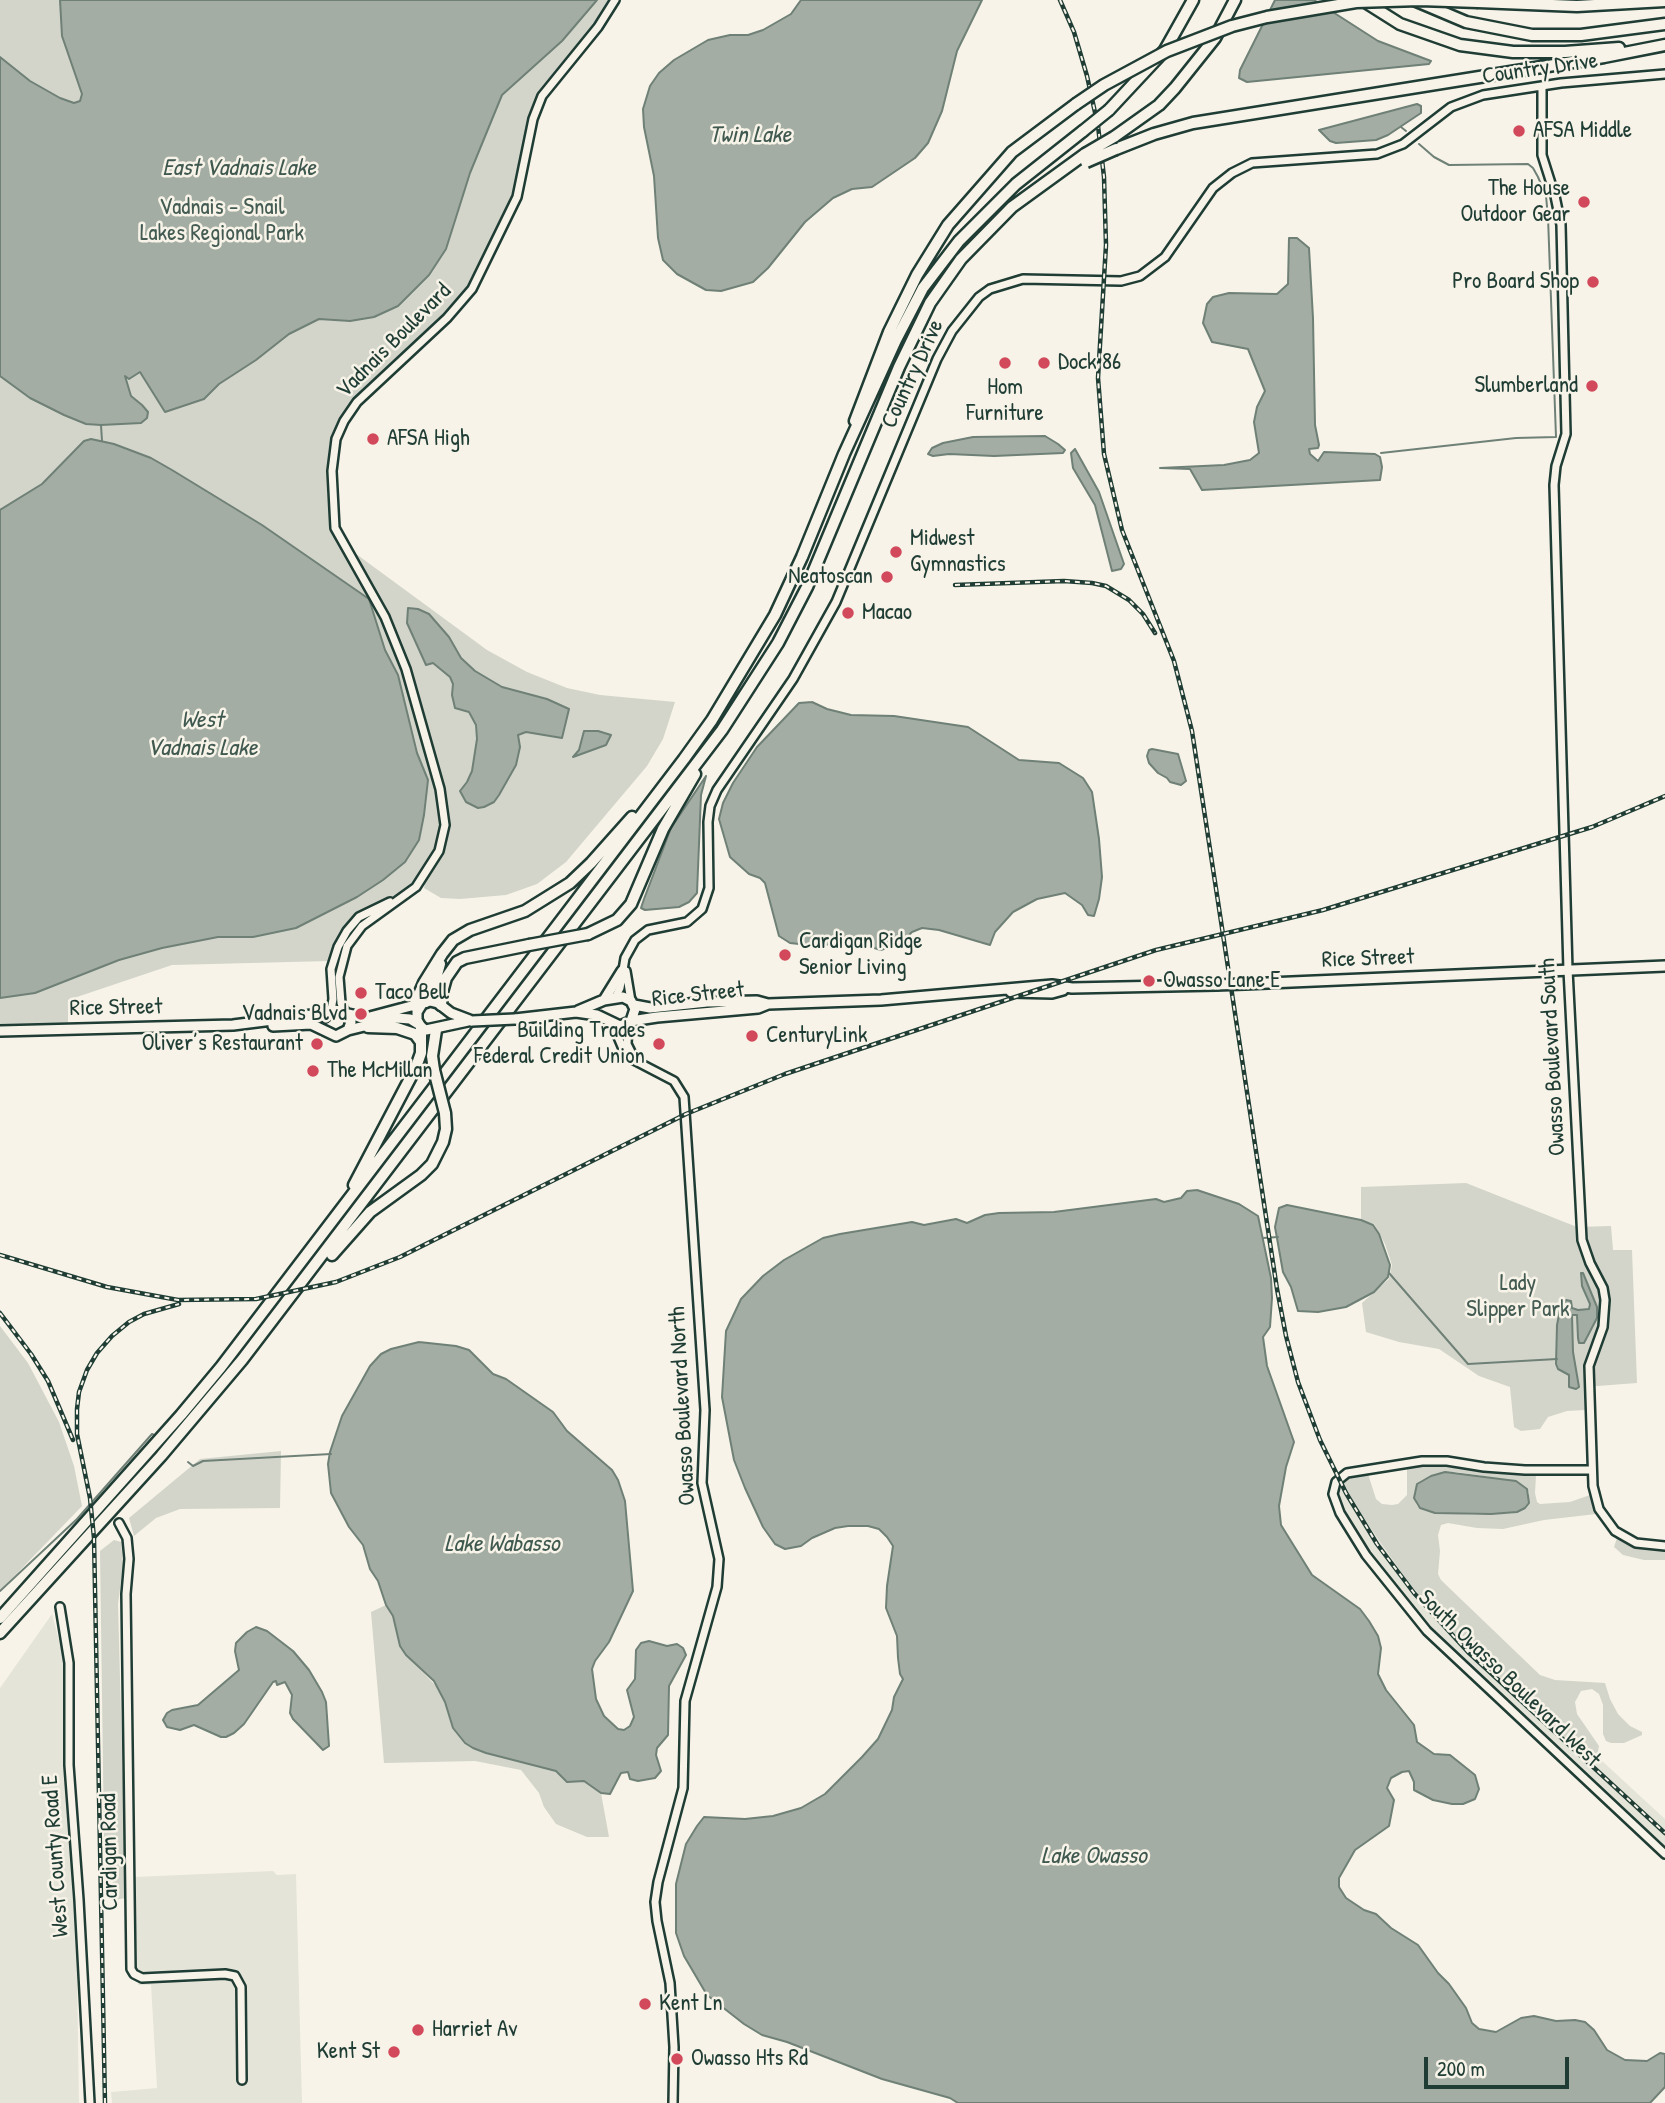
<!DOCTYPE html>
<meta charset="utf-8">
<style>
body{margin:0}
#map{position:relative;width:1665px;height:2103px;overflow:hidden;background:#f7f3e8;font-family:"Patrick Hand",sans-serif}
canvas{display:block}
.scale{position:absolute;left:1424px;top:2057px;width:145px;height:32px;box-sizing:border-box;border:4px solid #1f3d34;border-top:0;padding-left:9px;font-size:21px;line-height:24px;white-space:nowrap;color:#1f3d34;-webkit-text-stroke:5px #f7f3e8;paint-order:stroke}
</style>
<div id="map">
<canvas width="1665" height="2103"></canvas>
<div class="scale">200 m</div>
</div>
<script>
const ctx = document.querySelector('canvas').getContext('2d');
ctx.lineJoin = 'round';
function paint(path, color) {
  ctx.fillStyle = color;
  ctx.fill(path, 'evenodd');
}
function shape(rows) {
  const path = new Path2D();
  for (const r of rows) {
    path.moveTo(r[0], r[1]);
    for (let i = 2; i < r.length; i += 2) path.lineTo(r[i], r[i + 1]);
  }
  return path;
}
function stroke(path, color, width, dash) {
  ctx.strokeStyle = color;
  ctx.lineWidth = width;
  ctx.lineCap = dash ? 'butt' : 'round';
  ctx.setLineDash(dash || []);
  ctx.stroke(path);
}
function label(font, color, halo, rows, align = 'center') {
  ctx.font = font + ' "Patrick Hand",sans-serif';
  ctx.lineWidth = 5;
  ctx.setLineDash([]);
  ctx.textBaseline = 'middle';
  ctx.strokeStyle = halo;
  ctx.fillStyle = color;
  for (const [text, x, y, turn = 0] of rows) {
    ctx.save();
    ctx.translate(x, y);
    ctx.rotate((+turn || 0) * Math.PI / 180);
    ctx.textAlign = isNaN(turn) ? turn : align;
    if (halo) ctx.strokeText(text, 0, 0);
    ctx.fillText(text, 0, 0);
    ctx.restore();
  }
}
paint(shape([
 [1348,1476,1369,1512,1484,1652,1665,1819,1665,1850,1432,1633,1389,1579,1353,1529,1342,1510,1337,1491,1342,1481],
 [52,1614,65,1663,64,1736,77,1974,79,2103,0,2103,0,1688],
 [273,1871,277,1875,296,1874,302,2103,112,2103,111,2092,157,2088,151,1985,138,1985,134,1877]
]), '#e5e4d9');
paint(shape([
 [0,0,612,0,589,34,553,74,536,99,528,118,518,174,510,199,467,286,451,307,348,408,334,429,329,446,327,489,333,534,374,604,391,642,413,703,438,799,441,820,438,840,420,874,408,888,379,904,343,932,333,949,329,961,172,965,68,1000,68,1026,0,1028],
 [348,548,487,650,527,672,567,688,600,695,675,702,663,739,647,766,566,862,537,884,506,895,460,899,441,898,424,888,425,883,441,854,447,840,449,819,445,796,422,706,400,642,383,604],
 [1466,1183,1577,1227,1611,1226,1613,1250,1632,1250,1637,1383,1584,1387,1585,1410,1567,1411,1548,1417,1540,1429,1521,1431,1514,1427,1510,1387,1479,1376,1439,1349,1399,1342,1366,1332,1362,1303,1389,1279,1392,1265,1385,1244,1374,1224,1361,1220,1361,1187],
 [0,1326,28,1363,59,1422,74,1466,82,1506,0,1591],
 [281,1451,280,1508,180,1509,156,1518,134,1536,129,1518,200,1459],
 [1427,1465,1536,1475,1535,1493,1537,1502,1540,1504,1570,1502,1590,1495,1596,1514,1544,1520,1503,1529,1477,1528,1448,1523,1441,1525,1438,1535,1440,1551,1438,1574,1441,1580,1540,1675,1555,1680,1605,1683,1610,1699,1618,1714,1630,1726,1642,1732,1642,1735,1624,1743,1611,1743,1606,1741,1603,1734,1603,1705,1599,1694,1592,1689,1581,1691,1575,1702,1577,1714,1599,1746,1597,1757,1591,1762,1457,1637,1409,1583,1359,1511,1343,1483,1347,1478,1342,1481,1349,1476,1347,1478,1368,1474,1376,1499,1382,1504,1392,1505,1398,1504,1407,1495,1407,1468],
 [1456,1472,1516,1481,1529,1492,1528,1504,1523,1509,1513,1513,1474,1515,1431,1512,1417,1506,1414,1494,1420,1481,1436,1474],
 [1617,1538,1641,1549,1665,1551,1665,1560,1644,1560,1623,1555,1614,1547],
 [114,1540,121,1542,123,1565,118,1604,126,1898,114,1900,111,1860,104,1839,100,1551],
 [386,1605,393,1616,406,1655,437,1687,445,1702,486,1753,556,1771,567,1782,584,1781,593,1787,601,1793,609,1837,587,1837,556,1824,544,1807,539,1793,521,1770,475,1761,384,1763,371,1612]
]), '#d3d5ca');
const water = shape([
 [60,0,597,0,562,41,502,95,470,173,446,249,429,275,398,306,374,317,350,321,319,319,289,334,256,360,219,384,204,399,165,412,140,372,129,379,125,376,131,396,142,405,148,412,147,418,141,423,101,425,86,424,64,415,30,398,0,376,0,57,30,81,60,98,74,103,80,101,82,94,62,36,60,0],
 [801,0,982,0,957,51,942,111,928,143,915,158,872,187,852,189,833,198,805,222,768,268,753,282,721,291,706,290,677,274,663,260,658,238,654,176,644,127,643,109,650,86,659,73,674,60,708,40,730,35,748,35,763,30,791,14,801,0],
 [1275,0,1314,0,1378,41,1431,61,1429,64,1247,82,1239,78,1240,70,1275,0],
 [1417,104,1421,106,1421,113,1388,135,1376,140,1336,143,1330,141,1319,130,1417,104],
 [1289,238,1297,238,1309,248,1313,318,1315,425,1319,445,1318,448,1309,449,1310,454,1318,461,1324,452,1375,454,1380,457,1382,467,1380,480,1202,490,1190,469,1160,468,1224,465,1250,460,1259,453,1254,422,1257,407,1265,391,1248,349,1212,342,1203,323,1207,304,1213,297,1229,293,1277,294,1288,284,1289,238],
 [1045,436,1058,444,1065,450,1063,453,994,456,949,454,933,456,928,454,932,448,943,443,973,437,1045,436],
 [91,439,114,444,151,458,172,470,262,525,369,599,385,650,398,675,417,753,428,780,424,815,419,840,405,862,383,880,357,897,296,928,253,937,218,937,162,948,119,960,35,993,0,998,0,510,42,484,84,441,91,439],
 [1075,449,1099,492,1124,564,1121,569,1112,571,1095,505,1073,468,1071,453,1075,449],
 [408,608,418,609,429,614,449,637,461,658,475,671,502,687,547,699,569,709,562,738,526,732,518,735,520,747,516,765,499,795,494,802,484,807,478,808,466,802,460,791,467,782,472,771,477,739,476,725,469,712,455,708,452,695,453,684,450,677,433,663,426,665,407,623,408,608],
 [812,702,827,709,851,715,894,716,968,727,1019,760,1059,763,1083,778,1092,792,1099,839,1102,877,1099,899,1094,916,1088,915,1082,905,1065,893,1037,899,1013,912,995,932,990,945,939,930,922,928,912,932,902,942,881,950,850,941,817,946,790,943,779,936,765,883,760,878,749,874,730,857,719,819,723,803,733,783,757,747,799,703,812,702],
 [584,731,598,731,611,735,606,745,573,757,579,750,584,731],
 [1152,749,1178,754,1186,781,1181,785,1170,782,1167,778,1158,773,1149,763,1147,756,1149,750,1152,749],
 [706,776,701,795,697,893,689,902,679,907,645,910,641,908,644,899,671,828,706,776],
 [1197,1190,1239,1204,1258,1216,1271,1278,1272,1298,1270,1327,1263,1337,1267,1366,1294,1442,1286,1467,1279,1506,1281,1525,1312,1575,1360,1609,1369,1621,1378,1636,1381,1648,1378,1674,1386,1690,1414,1725,1417,1742,1434,1754,1450,1755,1475,1775,1479,1789,1475,1799,1463,1804,1452,1804,1433,1800,1414,1790,1414,1782,1409,1771,1402,1772,1391,1778,1387,1788,1394,1800,1389,1826,1355,1850,1339,1878,1339,1887,1346,1898,1364,1910,1376,1914,1391,1928,1418,1945,1438,1973,1449,1984,1466,2008,1472,2023,1479,2029,1496,2032,1521,2018,1534,2016,1556,2021,1575,2020,1585,2022,1594,2030,1607,2050,1625,2060,1647,2061,1660,2053,1665,2054,1665,2087,1650,2103,958,2103,950,2098,882,2079,787,2042,762,2035,744,2024,707,1995,684,1956,676,1933,676,1884,686,1844,697,1826,704,1817,745,1819,773,1816,801,1808,825,1794,862,1757,878,1739,892,1710,894,1697,903,1679,900,1674,898,1658,897,1636,886,1608,887,1586,893,1546,887,1537,879,1529,868,1526,848,1526,835,1528,812,1538,801,1546,785,1549,775,1544,763,1527,745,1488,734,1460,722,1397,726,1331,741,1299,763,1276,784,1260,823,1238,840,1234,912,1222,924,1225,956,1219,967,1223,985,1215,999,1213,1054,1212,1156,1199,1164,1202,1181,1198,1187,1191,1197,1190],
 [1287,1205,1361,1220,1373,1225,1379,1234,1390,1265,1388,1277,1374,1292,1346,1307,1318,1312,1298,1311,1291,1287,1283,1272,1275,1227,1279,1208,1287,1205],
 [1581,1273,1583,1273,1597,1307,1597,1318,1584,1343,1579,1343,1578,1338,1577,1315,1572,1315,1573,1352,1579,1387,1576,1389,1569,1387,1569,1375,1558,1369,1556,1364,1557,1325,1560,1310,1566,1300,1571,1301,1572,1308,1578,1310,1589,1309,1590,1304,1582,1286,1581,1273],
 [419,1342,456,1346,469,1350,493,1374,506,1379,553,1412,567,1431,612,1470,618,1480,625,1501,633,1591,609,1642,595,1661,592,1669,596,1699,604,1716,618,1729,624,1730,630,1726,634,1717,627,1690,635,1679,636,1650,641,1643,649,1641,667,1646,677,1644,683,1648,686,1655,669,1686,668,1735,657,1748,656,1755,661,1771,655,1778,638,1781,630,1779,628,1772,621,1773,610,1794,601,1793,584,1781,567,1782,556,1771,486,1753,473,1748,465,1743,453,1728,445,1702,434,1681,406,1655,400,1646,393,1616,386,1605,378,1581,370,1569,363,1545,349,1527,331,1493,328,1464,330,1452,342,1416,370,1366,381,1354,391,1349,419,1342],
 [1445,1472,1516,1481,1527,1489,1529,1503,1525,1508,1517,1512,1491,1514,1435,1513,1420,1508,1414,1498,1417,1484,1431,1476,1445,1472],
 [256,1627,267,1631,293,1651,309,1670,322,1692,326,1702,329,1746,323,1750,293,1719,290,1713,292,1695,285,1682,277,1685,276,1681,273,1682,244,1724,234,1733,226,1737,221,1737,194,1725,180,1730,167,1727,163,1720,167,1713,172,1710,198,1705,239,1670,235,1651,236,1643,247,1632,256,1627]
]);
paint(water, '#a4ada3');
stroke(water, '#6f8077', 2);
stroke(shape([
 [1401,127,1406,131],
 [101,425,102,441],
 [1381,453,1516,438,1556,437,1548,217,1546,196,1538,177,1533,168,1528,164,1449,165,1434,157,1419,144],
 [1263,1238,1278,1237],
 [1389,1273,1468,1364,1557,1359],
 [188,1462,193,1466,203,1461,331,1454],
 [0,1591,77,1519,152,1434,154,1435]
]), '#6f8077', 2);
const minor = shape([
 [1542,86,1542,155,1555,196,1561,225,1566,434,1556,466,1554,485,1568,970,1582,1240,1590,1263,1603,1288,1605,1300,1603,1327,1589,1366,1593,1486,1599,1509,1615,1531,1636,1543,1665,1546],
 [626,971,631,1001],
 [615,998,620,988,625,958,635,940,648,930,687,922,702,909,709,888,708,822,710,806,717,790,793,679,836,602,937,359,952,331,979,297,990,289,1023,279,1121,281,1140,276,1165,257,1213,188,1232,173,1252,163,1377,154,1403,144,1451,107,1483,95,1561,83,1665,74],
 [331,1010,333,999,331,969,338,947,347,931,359,917,390,902],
 [344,1011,341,1003,339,977,347,946,362,926,416,887,439,851,445,825,440,789,406,669,385,617,335,528,332,471,336,439,344,421,357,402,447,318,472,289,517,197,533,119,542,96,598,27,615,0],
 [612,1023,626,1056,674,1081,684,1097,705,1410,702,1483,719,1559,717,1587,685,1701,683,1788,658,1882,655,1902,657,1921,670,1983,674,2047,673,2103],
 [628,1024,627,1044,635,1060],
 [1592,1470,1525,1470,1484,1467,1447,1461,1422,1461,1347,1473,1336,1482,1333,1494,1340,1513,1366,1555,1427,1631,1665,1854],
 [119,1523,127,1538,129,1559,126,1594,131,1969,134,1974,142,1978,225,1974,235,1976,241,1987,242,2080],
 [60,1607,69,1663,69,1765,79,1900,90,2103]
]);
const major = shape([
 [1245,984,1665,966],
 [1011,992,1052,993,1063,990],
 [604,1000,622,971],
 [422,1004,417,1012,417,1020,421,1027,426,1030,468,1021],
 [634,1005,650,1008,707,1002,757,1001,768,1004,881,1000,1052,985,1072,988,1216,985],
 [578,1011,604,1000,623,997,631,1001,635,1009,631,1021],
 [348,1014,366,1018,430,1001,438,1003,451,1013,472,1021],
 [325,1017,331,1010,344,1011,351,1022,348,1030],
 [515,1019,576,1012,597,1015,620,1026,631,1021,657,1017,758,1008,768,1004],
 [273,1026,311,1024,336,1036,348,1030,397,1018,410,1019,418,1024],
 [0,1031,233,1025,328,1013]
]);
const highway = shape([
 [1362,0,1400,24,1460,45,1513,52,1565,52,1619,48],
 [1414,0,1466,22,1532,35,1581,35,1665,24],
 [1478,2,1577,6,1665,1],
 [1109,110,1165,50,1193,0],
 [1114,137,1159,105,1175,88,1215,38,1235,0],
 [1116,149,1154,134,1193,123,1604,57,1665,45],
 [855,421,889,332,917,275,948,225,1012,152,1076,104],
 [588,934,617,920,631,904,663,829,695,774],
 [426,1002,433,989,440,964],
 [441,1005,442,992,446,978,457,962,465,958,529,945],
 [414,1006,424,983,442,954,453,940,470,930,525,911,570,883,591,863,632,817],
 [368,1027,397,1028,415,1034,421,1042],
 [434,1070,432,1056,436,1030],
 [354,1185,416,1067,421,1053,421,1027],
 [332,1255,370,1212,421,1175,432,1164,443,1142,446,1129,445,1113],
 [0,1618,181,1415,221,1367,684,759,712,720,775,615,802,557,844,454,896,340,923,288,959,241,1016,184,1083,131],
 [0,1633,161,1456,242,1360,722,730,778,643,807,587,899,367,930,303,961,259,1012,207,1085,154]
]);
stroke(minor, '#1f3d34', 12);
stroke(major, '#1f3d34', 14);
stroke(highway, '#1f3d34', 15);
stroke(minor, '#f7f3e8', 7);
stroke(major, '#f7f3e8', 9);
stroke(highway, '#f7f3e8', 10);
const rail = shape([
 [1060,0,1074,32,1087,76,1098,126,1104,177,1106,245,1098,378,1104,454,1122,530,1174,661,1192,731,1277,1289,1286,1336,1298,1382,1320,1440,1346,1493,1377,1544,1414,1593,1468,1652,1665,1833],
 [955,585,1064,581,1092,583,1106,586,1129,600,1143,614,1155,633],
 [0,1255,107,1287,178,1300,256,1299,336,1282,400,1257,686,1114,785,1074,1156,950,1323,910,1592,827,1665,796],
 [0,1313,31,1354,48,1381,73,1440],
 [105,2103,94,1538,90,1498,77,1434,77,1409,79,1392,87,1370,97,1353,112,1336,129,1322,144,1314,179,1304]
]);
stroke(rail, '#1f3d34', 4.5);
stroke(rail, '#f7f3e8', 2, [5]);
const majorBridge = shape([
 [1216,985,1245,984],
 [472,1021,515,1019]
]);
const highwayBridge = shape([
 [1076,104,1104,85,1167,51,1232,26,1267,17,1356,2,1420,0,1478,2],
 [1083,131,1109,110],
 [1085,154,1114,137],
 [1086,162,1116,149],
 [529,945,588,934],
 [434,1070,445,1113]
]);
stroke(majorBridge, '#1f3d34', 14, []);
stroke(highwayBridge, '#1f3d34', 15, []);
stroke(majorBridge, '#f7f3e8', 9);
stroke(highwayBridge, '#f7f3e8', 10);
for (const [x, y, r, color] of [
 [1519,131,7,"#d1495b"],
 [1584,202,7,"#d1495b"],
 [1593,282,7,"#d1495b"],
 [1005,363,7,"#d1495b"],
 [1044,363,7,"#d1495b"],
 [1592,386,7,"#d1495b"],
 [373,439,7,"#d1495b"],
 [896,552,7,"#d1495b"],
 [887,577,7,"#d1495b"],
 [848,613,7,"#d1495b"],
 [785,955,7,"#d1495b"],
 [1149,981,7,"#d1495b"],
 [361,993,7,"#d1495b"],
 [361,1014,7,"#d1495b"],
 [752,1036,7,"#d1495b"],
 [317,1044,7,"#d1495b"],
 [659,1044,7,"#d1495b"],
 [313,1071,7,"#d1495b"],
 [645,2004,7,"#d1495b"],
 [418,2030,7,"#d1495b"],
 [394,2052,7,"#d1495b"],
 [677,2059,7,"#d1495b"]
]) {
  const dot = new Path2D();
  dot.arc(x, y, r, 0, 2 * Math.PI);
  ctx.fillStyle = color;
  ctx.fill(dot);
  stroke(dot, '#f7f3e8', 2.5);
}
label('23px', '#1f3d34', '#f7f3e8', [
 ["Country Drive",1540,69,-8],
 ["Vadnais Boulevard",394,341,-45],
 ["Country Drive",913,374,-65],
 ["Rice Street",1368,959,-2],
 ["Rice Street",698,995,-6],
 ["Rice Street",116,1008,-1],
 ["Owasso Boulevard South",1553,1057,-93],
 ["Owasso Boulevard North",683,1406,-93],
 ["South Owasso Boulevard West",1509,1679,44],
 ["Cardigan Road",110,1852,-91],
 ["West County Road E",56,1856,-94]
]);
label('23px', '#1f3d34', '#f7f3e8', [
 ["AFSA Middle",1533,131],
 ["The House",1570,189,"right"],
 ["Outdoor Gear",1570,215,"right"],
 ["Pro Board Shop",1579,282,"right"],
 ["Dock 86",1058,363],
 ["Slumberland",1578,386,"right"],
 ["Hom",1005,388,"center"],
 ["Furniture",1005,414,"center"],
 ["AFSA High",387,439],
 ["Midwest",910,539],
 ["Gymnastics",910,565],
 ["Neatoscan",873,577,"right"],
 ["Macao",862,613],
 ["Cardigan Ridge",799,942],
 ["Senior Living",799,968],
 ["Owasso Lane E",1163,981],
 ["Taco Bell",375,993],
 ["Vadnais Blvd",347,1014,"right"],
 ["Building Trades",645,1031,"right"],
 ["Federal Credit Union",645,1057,"right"],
 ["CenturyLink",766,1036],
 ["Oliver’s Restaurant",303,1044,"right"],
 ["The McMillan",327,1071],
 ["Kent Ln",659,2004],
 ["Harriet Av",432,2030],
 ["Kent St",380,2052,"right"],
 ["Owasso Hts Rd",691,2059]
], 'left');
label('23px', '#435b52', '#f7f3e8', [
 ["Vadnais - Snail",222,208],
 ["Lakes Regional Park",222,234],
 ["Lady",1518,1284],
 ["Slipper Park",1518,1310]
]);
label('italic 24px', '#405950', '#f7f3e8', [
 ["Twin Lake",750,136],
 ["East Vadnais Lake",239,169],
 ["West",202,721],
 ["Vadnais Lake",202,749],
 ["Lake Wabasso",502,1545],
 ["Lake Owasso",1094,1857]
]);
</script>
